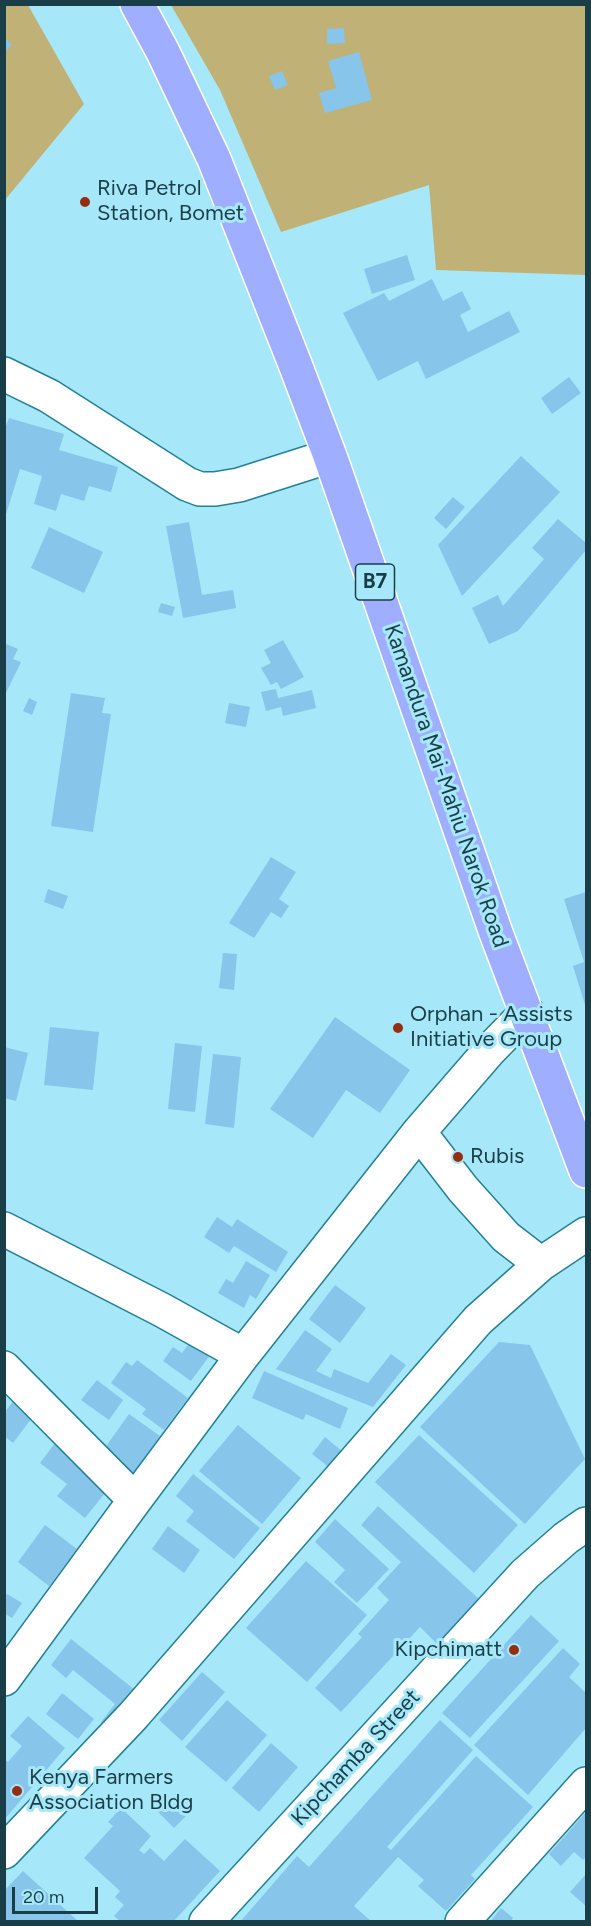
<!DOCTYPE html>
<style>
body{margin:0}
#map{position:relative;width:591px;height:1926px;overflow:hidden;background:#a6e8f9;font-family:Figtree,sans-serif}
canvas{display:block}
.frame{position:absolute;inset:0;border:6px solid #1a3e47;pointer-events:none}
.scale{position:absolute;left:12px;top:1887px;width:86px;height:27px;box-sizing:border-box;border:3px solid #1a3e47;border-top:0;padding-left:8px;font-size:18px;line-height:21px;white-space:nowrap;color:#1a3e47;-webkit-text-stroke:4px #a6e8f9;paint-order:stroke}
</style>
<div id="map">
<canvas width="591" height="1926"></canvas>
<div class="frame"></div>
<div class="scale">20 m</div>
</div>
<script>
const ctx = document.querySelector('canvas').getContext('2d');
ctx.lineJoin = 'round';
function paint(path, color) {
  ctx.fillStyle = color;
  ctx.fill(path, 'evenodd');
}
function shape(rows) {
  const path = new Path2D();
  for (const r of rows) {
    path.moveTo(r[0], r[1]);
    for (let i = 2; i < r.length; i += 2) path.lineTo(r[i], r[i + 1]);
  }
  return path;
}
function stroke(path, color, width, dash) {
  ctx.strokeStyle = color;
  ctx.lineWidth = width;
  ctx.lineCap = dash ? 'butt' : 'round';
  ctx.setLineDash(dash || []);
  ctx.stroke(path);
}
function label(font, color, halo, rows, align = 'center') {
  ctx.font = font + ' Figtree,sans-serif';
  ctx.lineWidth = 6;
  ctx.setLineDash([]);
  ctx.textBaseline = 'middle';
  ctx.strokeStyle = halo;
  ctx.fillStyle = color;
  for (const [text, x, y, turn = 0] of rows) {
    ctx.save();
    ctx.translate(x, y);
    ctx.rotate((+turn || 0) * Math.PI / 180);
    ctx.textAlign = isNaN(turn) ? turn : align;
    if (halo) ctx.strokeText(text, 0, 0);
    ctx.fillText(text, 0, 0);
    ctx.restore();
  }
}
paint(shape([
 [5,5,28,5,84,104,5,200],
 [171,5,586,5,586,275,436,270,429,185,281,232,220,90]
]), '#c0b177');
paint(shape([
 [344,28,345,43,327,44,327,29],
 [4,37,12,45,4,52],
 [359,52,372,100,325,113,319,93,336,88,328,61],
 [282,71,288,85,275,90,269,76],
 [407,255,415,280,372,294,364,269],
 [432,279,443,301,462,291,471,309,460,315,468,332,509,311,520,332,426,379,418,361,378,381,343,313,384,293,389,301],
 [569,377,581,393,552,414,541,398],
 [9,418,64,434,59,450,118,467,111,492,89,486,84,501,61,494,56,511,34,504,42,476,20,469,4,521,4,431],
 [521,456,560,492,462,596,438,545],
 [453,497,465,507,446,529,434,518],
 [558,519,586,543,586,550,518,631,489,644,472,608,498,595,503,606,544,559,532,548],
 [189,522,202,595,233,590,236,608,183,618,166,526],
 [49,527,103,552,84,593,31,568],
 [161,603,175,607,172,616,158,612],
 [283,640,304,677,281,689,277,682,271,685,261,668,271,663,264,650],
 [4,643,18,649,13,659,21,662,4,697],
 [276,689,278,698,312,690,316,708,283,716,281,707,266,711,261,692],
 [71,693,105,698,102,713,111,714,93,832,51,826],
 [29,698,37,702,32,715,23,711],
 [229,703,250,707,246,727,225,723],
 [271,857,296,872,279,899,289,906,281,918,271,912,254,938,229,923],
 [48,889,68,896,63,909,44,902],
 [586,892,586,1008,573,966,584,962,564,899],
 [223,953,237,954,234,990,219,988],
 [335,1017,410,1070,380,1113,346,1090,313,1138,270,1109],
 [50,1027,99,1032,93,1090,44,1085],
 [175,1043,202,1046,195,1112,168,1109],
 [4,1047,28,1053,16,1101,4,1098],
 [213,1054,241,1057,234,1128,205,1124],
 [217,1217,232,1227,237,1219,288,1252,276,1272,234,1246,229,1253,204,1237],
 [246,1261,270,1275,256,1299,250,1295,244,1308,218,1293,226,1279,233,1283],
 [335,1285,366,1308,340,1343,309,1319],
 [305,1330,332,1349,316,1371,331,1378,334,1369,368,1383,391,1354,406,1365,373,1407,276,1369],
 [191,1341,210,1355,191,1381,163,1361,173,1347,182,1353],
 [499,1342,530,1345,585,1459,525,1524,420,1427],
 [137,1360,188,1398,164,1430,142,1414,146,1409,111,1383,126,1362,132,1366],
 [264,1371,348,1408,340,1429,306,1414,303,1420,252,1398],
 [97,1380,123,1400,109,1420,81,1400],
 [15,1399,35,1414,13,1443,4,1436,4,1413],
 [129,1414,160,1436,133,1474,102,1452],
 [238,1425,301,1478,262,1524,199,1471],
 [419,1435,518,1525,474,1573,375,1482],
 [325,1437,343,1452,330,1468,312,1454],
 [58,1439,113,1483,85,1518,57,1496,67,1484,40,1463],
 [193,1474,260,1528,234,1559,186,1521,194,1511,176,1496],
 [378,1506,479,1599,437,1644,420,1627,341,1712,315,1688,362,1637,358,1634,389,1600,377,1588,401,1562,361,1525],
 [335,1519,389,1569,357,1603,334,1582,345,1570,315,1542],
 [45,1525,77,1549,49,1586,18,1562],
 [168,1526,200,1550,184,1573,152,1549],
 [306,1561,367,1615,307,1682,246,1628],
 [7,1594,22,1603,12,1618,4,1613,4,1598],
 [531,1615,559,1641,470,1738,442,1713],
 [71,1639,140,1694,111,1730,101,1722,115,1704,73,1670,66,1678,51,1665],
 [563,1648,580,1664,569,1677,586,1693,586,1728,528,1795,474,1745],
 [202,1672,225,1692,182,1741,159,1720],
 [62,1693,94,1719,78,1739,46,1714],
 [227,1700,267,1735,226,1782,185,1747],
 [28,1716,65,1748,4,1820,4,1759,8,1762,22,1746,10,1736],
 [440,1720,473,1750,387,1847,391,1850,476,1756,533,1807,471,1875,475,1879,446,1911,418,1886,424,1880,398,1857,354,1906,372,1922,240,1922,297,1856,309,1867],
 [271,1743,298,1767,259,1812,232,1788],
 [164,1795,186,1816,174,1828,153,1807],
 [121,1808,151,1836,139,1850,144,1854,150,1848,164,1861,185,1839,220,1871,173,1922,121,1922,114,1916,124,1905,115,1897,120,1891,84,1858,113,1826,108,1822],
 [586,1812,586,1857,583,1860,574,1852,561,1866,549,1854],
 [23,1871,79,1922,4,1922,4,1891],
 [586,1874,586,1906,570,1892],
 [501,1908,513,1918,510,1922,490,1922]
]), '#87c5ea');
const minor = shape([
 [4,374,49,396,187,484,200,489,215,489,239,485,330,456],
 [419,1132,463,1189,506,1237,541,1264],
 [4,1229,162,1310,243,1355],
 [4,1368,135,1500],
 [4,1679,135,1500,243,1355,419,1132,489,1051,527,1012],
 [4,1852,133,1716,478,1320,541,1264,586,1234],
 [206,1922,525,1574,566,1538,586,1524],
 [462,1922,586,1784]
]);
const highway = shape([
 [137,4,163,52,214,159,295,364,330,456,496,933,586,1171]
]);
stroke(minor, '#248194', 36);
stroke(highway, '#fff', 36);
stroke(minor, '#fff', 33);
stroke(highway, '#9faeff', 33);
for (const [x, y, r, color] of [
 [85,202,6,"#952d11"],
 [398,1028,6,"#952d11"],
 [458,1157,6,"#952d11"],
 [514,1650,6,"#952d11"],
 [17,1791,6,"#952d11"]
]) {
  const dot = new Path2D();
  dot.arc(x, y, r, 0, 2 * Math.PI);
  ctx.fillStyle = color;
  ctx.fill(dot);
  stroke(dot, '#a6e8f9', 2);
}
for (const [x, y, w] of [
 [375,582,39]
]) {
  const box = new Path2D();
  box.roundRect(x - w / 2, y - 18, w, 36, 4.5);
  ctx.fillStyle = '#a6e8f9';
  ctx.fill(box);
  stroke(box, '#1a3e47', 1.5);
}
label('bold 21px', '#1a3e47', null, [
 ["B7",375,582]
]);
label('22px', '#1a3e47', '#a6e8f9', [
 ["Riva Petrol",97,189],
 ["Station, Bomet",97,214],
 ["Orphan - Assists",410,1015],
 ["Initiative Group",410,1040],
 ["Rubis",470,1157],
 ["Kipchimatt",502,1650,"right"],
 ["Kenya Farmers",29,1778],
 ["Association Bldg",29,1803]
], 'left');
label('22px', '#1a3e47', '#a6e8f9', [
 ["Kamandura Mai-Mahiu Narok Road",446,786,71],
 ["Kipchamba Street",356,1758,-47]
]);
</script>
